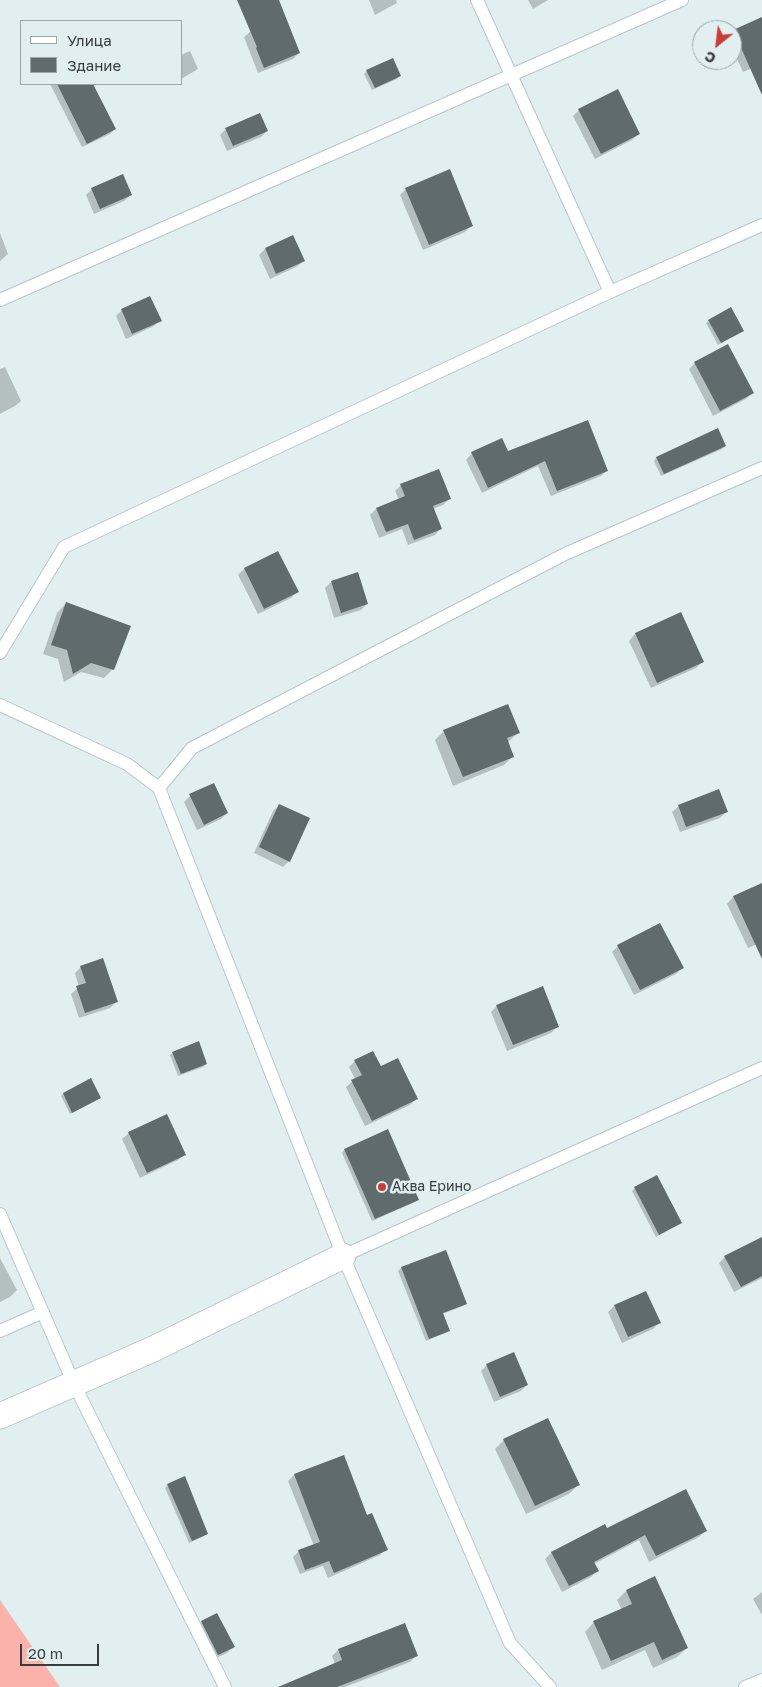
<!DOCTYPE html>
<meta charset="utf-8">
<style>
body{margin:0}
#map{position:relative;width:762px;height:1687px;overflow:hidden;background:#e1eff1;font-family:"Golos Text",sans-serif}
canvas{display:block}
.legend{position:absolute;left:20px;top:20px;width:162px;height:65px;box-sizing:border-box;background:#e1eff1;border:1px solid #9da7a9;margin:0;padding:6px 9px;list-style:none;font-size:15px;color:#373c3d}
.legend li{display:flex;align-items:center;gap:10px;height:25px}
.legend b{width:25px;border:1px solid #9da7a9}
.north{position:absolute;left:692px;top:20px;width:50px;height:50px;box-sizing:border-box;background:#e1eff1;border:1px solid #9da7a9;border-radius:50%;rotate:209deg;font-size:14px;font-weight:700;line-height:20px;text-align:center;color:#373c3d}
.north::after{content:'';display:block;margin:auto;width:18px;height:22px;background:#cb3c3c;clip-path:polygon(50% 0,100% 100%,50% 72%,0 100%)}
.scale{position:absolute;left:20px;top:1644px;width:79px;height:22px;box-sizing:border-box;border:2px solid #373c3d;border-top:0;padding-left:6px;font-size:15px;line-height:18px;white-space:nowrap;color:#373c3d;-webkit-text-stroke:4px #e1eff1;paint-order:stroke}
</style>
<div id="map">
<canvas width="762" height="1687"></canvas>
<ul class="legend">
<li><b style="height:6px;background:#fff"></b>Улица</li>
<li><b style="height:14px;background:#5f6b6d"></b>Здание</li>
</ul>
<div class="north">С</div>
<div class="scale">20 m</div>
</div>
<script>
const ctx = document.querySelector('canvas').getContext('2d');
ctx.lineJoin = 'round';
function paint(path, color) {
  ctx.fillStyle = color;
  ctx.fill(path, 'evenodd');
}
function shape(rows) {
  const path = new Path2D();
  for (const r of rows) {
    path.moveTo(r[0], r[1]);
    for (let i = 2; i < r.length; i += 2) path.lineTo(r[i], r[i + 1]);
  }
  return path;
}
function stroke(path, color, width, dash) {
  ctx.strokeStyle = color;
  ctx.lineWidth = width;
  ctx.lineCap = dash ? 'butt' : 'round';
  ctx.setLineDash(dash || []);
  ctx.stroke(path);
}
function label(font, color, halo, rows, align = 'center') {
  ctx.font = font + ' "Golos Text",sans-serif';
  ctx.lineWidth = 5;
  ctx.setLineDash([]);
  ctx.textBaseline = 'middle';
  ctx.strokeStyle = halo;
  ctx.fillStyle = color;
  for (const [text, x, y, turn = 0] of rows) {
    ctx.save();
    ctx.translate(x, y);
    ctx.rotate((+turn || 0) * Math.PI / 180);
    ctx.textAlign = isNaN(turn) ? turn : align;
    if (halo) ctx.strokeText(text, 0, 0);
    ctx.fillText(text, 0, 0);
    ctx.restore();
  }
}
paint(shape([
 [0,1600,60,1687,0,1687]
]), '#fab2ab');
paint(shape([
 [369,0,396,0,397,3,375,15],
 [528,0,548,0,533,9],
 [762,18,762,64,743,72,732,48,732,32],
 [251,31,299,53,293,59,258,73,244,37],
 [190,51,198,69,181,79,181,55],
 [367,71,399,76,397,79,372,90,364,74],
 [50,84,92,84,115,129,110,134,82,147],
 [579,110,638,134,632,140,595,159,573,116],
 [226,129,267,131,261,137,227,151,220,135],
 [92,189,131,195,124,201,94,214,86,195],
 [406,189,471,226,465,232,423,250,400,195],
 [0,233,8,254,0,261],
 [265,249,304,260,298,266,270,279,259,255],
 [122,310,160,320,154,326,126,339,116,316],
 [709,321,742,331,718,345,706,323],
 [695,363,752,393,746,399,713,416,689,369],
 [5,367,21,401,15,406,0,414,0,369],
 [725,446,722,449,661,476,654,461,656,458],
 [472,453,507,453,607,470,601,476,551,496,538,466,482,493,466,460],
 [401,485,449,499,443,505,433,509,441,528,435,535,408,545,402,529,379,538,370,515,376,509,399,500,395,491],
 [278,552,297,592,291,598,258,614,238,575,244,569],
 [331,582,367,604,361,610,334,618,325,588],
 [66,603,113,669,104,678,81,672,64,682,58,659,43,654,57,613],
 [681,614,702,662,696,668,651,688,629,641,635,634],
 [444,731,518,733,507,743,513,756,504,765,453,786,435,740],
 [190,796,227,813,221,819,197,830,184,802],
 [279,805,289,861,283,867,254,853,273,811],
 [679,806,726,812,720,818,680,832,672,812],
 [762,884,762,942,748,948,727,904,733,897],
 [618,946,682,968,676,974,634,995,612,952],
 [81,967,116,1002,110,1008,79,1018,71,994,79,987,75,973],
 [497,1006,557,1027,551,1033,507,1051,491,1012],
 [173,1053,206,1064,203,1067,178,1076,170,1055],
 [355,1061,381,1068,416,1099,410,1105,365,1126,346,1087,355,1079,349,1067],
 [63,1094,100,1098,70,1114,61,1096],
 [129,1133,185,1154,178,1160,140,1178,122,1139],
 [344,1150,418,1199,415,1202,372,1221,342,1153],
 [635,1188,680,1223,656,1237,632,1191],
 [762,1239,762,1278,734,1292,719,1263,725,1257],
 [445,1251,466,1304,463,1306,442,1314,448,1330,445,1333,426,1341,398,1271,401,1268],
 [0,1258,17,1290,10,1297,0,1302],
 [646,1293,659,1323,653,1329,622,1343,608,1312,614,1306],
 [487,1365,527,1385,521,1391,494,1402,481,1371],
 [504,1440,578,1485,569,1494,526,1514,495,1449],
 [343,1456,367,1516,386,1549,380,1555,328,1578,323,1566,300,1574,293,1557,299,1551,314,1546,288,1481,294,1475],
 [167,1485,207,1533,204,1536,189,1543,165,1488],
 [604,1526,606,1529,705,1531,699,1537,649,1562,639,1540,594,1564,597,1571,591,1577,562,1592,545,1559,551,1553],
 [626,1591,687,1648,677,1657,653,1668,645,1650,602,1670,585,1632,594,1622,622,1610,617,1600],
 [762,1592,762,1615,753,1599],
 [202,1622,233,1647,227,1653,212,1660,196,1628],
 [338,1650,416,1656,410,1662,345,1687,297,1687,335,1664,332,1656]
]), '#0003');
paint(shape([
 [237,0,279,0,300,53,264,68,256,48,257,47],
 [762,17,762,95,733,30],
 [393,58,401,76,375,88,366,70],
 [57,84,93,84,116,129,87,144],
 [618,89,640,134,601,154,578,109],
 [260,113,268,131,233,146,225,128],
 [450,169,473,226,429,245,405,188],
 [123,174,132,195,100,209,91,188],
 [293,235,305,261,276,274,265,248],
 [150,296,162,321,132,334,121,309],
 [731,307,744,331,721,343,708,320],
 [728,344,754,393,720,411,694,362],
 [588,420,608,471,557,491,545,461,488,488,471,452,502,438,508,451],
 [718,428,726,446,664,474,656,457],
 [439,469,451,499,433,506,442,529,414,540,408,524,386,532,376,508,405,496,400,484],
 [278,551,299,592,264,609,244,568],
 [358,572,368,604,341,613,331,581],
 [66,602,131,626,114,670,91,663,73,674,67,650,51,645],
 [681,612,704,662,657,683,635,633],
 [508,704,520,733,507,738,514,757,463,777,443,730],
 [214,783,228,813,204,825,189,794],
 [719,789,728,812,686,827,678,805],
 [279,804,310,818,290,862,259,847],
 [762,883,762,959,733,896],
 [660,923,684,968,640,990,617,945],
 [103,958,118,1002,85,1013,76,986,86,983,80,966],
 [543,986,559,1027,513,1045,496,1005],
 [199,1041,207,1064,181,1074,172,1052],
 [373,1051,381,1066,398,1058,418,1099,372,1121,351,1080,362,1075,354,1060],
 [91,1078,101,1098,72,1113,63,1093],
 [167,1114,186,1155,147,1173,128,1132],
 [388,1129,419,1200,375,1219,344,1149],
 [657,1175,682,1223,659,1235,634,1187],
 [762,1237,762,1276,741,1287,724,1256],
 [446,1250,467,1304,443,1313,450,1331,429,1339,401,1267],
 [646,1291,661,1323,628,1337,614,1305],
 [514,1352,528,1385,500,1397,486,1364],
 [548,1418,580,1485,535,1506,503,1439],
 [344,1455,367,1515,372,1513,388,1550,334,1573,329,1561,305,1570,298,1550,320,1542,294,1474],
 [185,1476,208,1534,192,1541,167,1484],
 [686,1489,707,1531,656,1556,645,1535,594,1562,599,1571,569,1586,551,1552,605,1524,607,1528],
 [655,1576,688,1648,662,1660,654,1642,611,1661,593,1621,632,1604,626,1590],
 [217,1613,235,1647,218,1655,201,1621],
 [405,1623,418,1656,337,1687,278,1687,342,1660,338,1649]
]), '#5f6b6d');
const lane = shape([
 [477,0,610,292],
 [0,300,682,0],
 [0,653,64,547,610,292,762,225],
 [0,705,127,764,159,788,343,1256,510,1643,550,1687],
 [159,788,192,748,565,554,762,468],
 [0,1214,74,1384,225,1687],
 [343,1256,762,1068],
 [0,1331,43,1312],
 [745,1687,762,1680]
]);
const street = shape([
 [0,1416,151,1350,343,1256]
]);
stroke(lane, '#b8c6c8', 14);
stroke(street, '#b8c6c8', 27);
stroke(lane, '#fff', 12);
stroke(street, '#fff', 25);
for (const [x, y, r, color] of [
 [382,1187,5,"#cb3c3c"]
]) {
  const dot = new Path2D();
  dot.arc(x, y, r, 0, 2 * Math.PI);
  ctx.fillStyle = color;
  ctx.fill(dot);
  stroke(dot, '#e1eff1', 2);
}
label('14px', '#373c3d', '#e1eff1', [
 ["Аква Ерино",392,1187]
], 'left');
</script>
